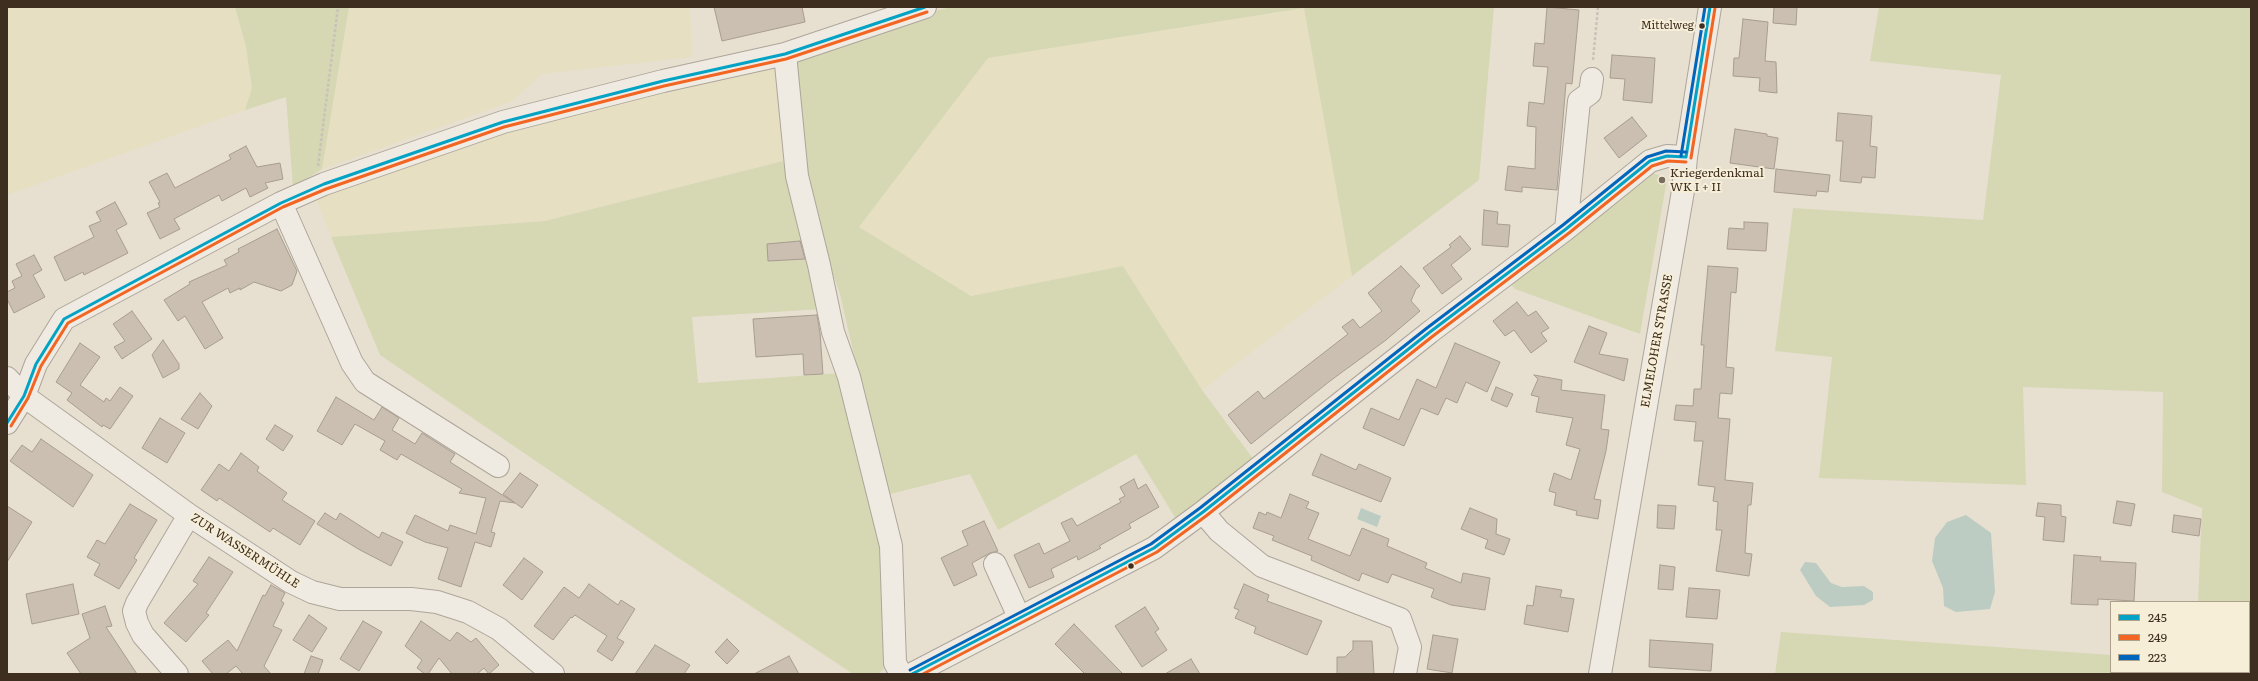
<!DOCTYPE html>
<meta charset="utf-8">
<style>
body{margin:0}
#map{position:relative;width:2258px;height:681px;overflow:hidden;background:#e7e0d1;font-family:Literata,serif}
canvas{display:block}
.frame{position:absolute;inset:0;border:8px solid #3d2e20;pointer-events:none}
.legend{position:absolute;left:2110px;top:601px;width:140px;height:72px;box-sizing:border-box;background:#f7eed8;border:1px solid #ada18e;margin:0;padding:5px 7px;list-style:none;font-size:12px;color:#3d2e20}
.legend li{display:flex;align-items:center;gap:8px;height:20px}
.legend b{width:20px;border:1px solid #ada18e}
</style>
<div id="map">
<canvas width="2258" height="681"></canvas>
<div class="frame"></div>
<ul class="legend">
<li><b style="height:5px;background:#03a3c5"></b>245</li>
<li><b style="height:5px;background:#f26522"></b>249</li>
<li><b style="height:5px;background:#0065bd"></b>223</li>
</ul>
</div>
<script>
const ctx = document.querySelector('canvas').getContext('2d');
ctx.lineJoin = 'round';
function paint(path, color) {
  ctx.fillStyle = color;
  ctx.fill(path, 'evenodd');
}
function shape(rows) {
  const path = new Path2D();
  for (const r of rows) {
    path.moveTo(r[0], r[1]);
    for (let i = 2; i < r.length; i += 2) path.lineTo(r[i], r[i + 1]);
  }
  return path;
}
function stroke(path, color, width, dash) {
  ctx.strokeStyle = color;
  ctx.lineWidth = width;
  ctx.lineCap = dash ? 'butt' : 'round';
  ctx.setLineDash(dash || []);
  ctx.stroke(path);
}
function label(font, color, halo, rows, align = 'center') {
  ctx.font = font + ' Literata,serif';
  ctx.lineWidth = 4;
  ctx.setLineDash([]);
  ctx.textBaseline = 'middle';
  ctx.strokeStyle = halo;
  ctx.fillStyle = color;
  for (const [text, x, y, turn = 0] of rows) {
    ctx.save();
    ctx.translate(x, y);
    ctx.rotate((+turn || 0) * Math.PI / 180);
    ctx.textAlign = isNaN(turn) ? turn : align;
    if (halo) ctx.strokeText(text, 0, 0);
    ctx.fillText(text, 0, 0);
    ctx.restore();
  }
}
paint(shape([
 [7,7,235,7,246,47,252,89,245,110,7,195],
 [349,7,690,7,692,57,542,74,513,101,322,169],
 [1304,8,1352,276,1202,390,1123,266,971,296,859,227,988,58],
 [776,64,783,161,545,221,331,237,315,196,504,128]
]), '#e6dfc2');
paint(shape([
 [235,7,349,7,322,169,293,188,286,97,245,110,252,88,246,47],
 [952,7,1494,7,1479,180,1352,276,1304,8,988,58,859,227,971,296,1123,266,1202,390,1254,460,1178,522,1136,454,998,530,970,474,886,495,840,294,815,223,805,184,797,61,921,14],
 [1879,7,2251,7,2251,674,1775,674,1781,632,2111,655,2111,672,2249,672,2249,602,2198,602,2202,508,2162,492,2163,392,2023,387,2026,485,1819,478,1832,357,1775,351,1793,208,1983,220,2001,75,1870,61],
 [783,161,806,231,823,309,692,317,698,383,841,373,875,495,888,665,878,674,853,674,671,553,380,355,331,237,545,221],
 [1651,172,1667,179,1640,334,1515,289,1510,283]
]), '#d6d7b3');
paint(shape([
 [1361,508,1381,516,1377,527,1357,519],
 [1966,515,1991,533,1995,592,1990,609,1956,612,1944,606,1943,588,1932,561,1935,538,1947,522],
 [1805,562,1816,563,1831,583,1842,587,1864,586,1873,592,1873,600,1864,605,1830,607,1816,596,1800,570]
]), '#bcccc2');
const building = shape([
 [714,7,802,7,805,22,722,41,714,7],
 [1547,7,1579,10,1572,84,1566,83,1557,190,1522,187,1522,192,1505,190,1508,166,1535,169,1536,127,1527,126,1529,102,1544,104,1548,67,1533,66,1535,43,1544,44,1547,7],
 [1774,7,1797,7,1796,25,1773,23,1774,7],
 [1743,19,1768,22,1765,61,1776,62,1777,93,1759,91,1760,78,1733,76,1734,58,1739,58,1743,19],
 [1612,55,1655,58,1652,103,1623,100,1625,79,1610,78,1612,55],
 [1838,113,1872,116,1870,146,1877,147,1875,178,1862,177,1861,183,1840,181,1843,141,1836,141,1838,113],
 [1632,117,1647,136,1619,158,1604,138,1632,117],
 [1735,129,1767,134,1767,136,1778,138,1774,169,1730,163,1735,129],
 [246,146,257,167,280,163,283,179,265,183,268,188,250,197,246,188,222,201,219,195,174,219,180,229,160,239,147,213,160,207,158,203,160,202,149,182,167,173,175,188,231,159,229,155,246,146],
 [1776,169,1830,175,1828,192,1817,191,1816,196,1774,192,1776,169],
 [115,202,127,224,116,230,128,253,84,275,83,272,65,281,54,257,94,237,89,226,101,221,96,212,115,202],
 [1484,210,1498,212,1497,224,1510,225,1508,247,1482,245,1484,210],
 [1744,222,1768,223,1766,251,1727,249,1729,228,1744,229,1744,222],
 [277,229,297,271,292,285,281,291,254,282,240,290,240,288,230,293,228,288,202,302,223,338,205,349,185,316,178,321,164,300,190,284,189,282,227,265,224,260,239,252,238,249,277,229],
 [1460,236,1471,249,1451,265,1462,279,1442,294,1423,268,1451,247,1449,245,1460,236],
 [800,241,805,259,768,261,767,244,800,241],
 [34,255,42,270,33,275,45,297,14,313,7,299,7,292,15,288,12,281,22,276,16,264,34,255],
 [1401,266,1420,286,1416,289,1411,301,1420,311,1386,340,1330,381,1251,444,1228,415,1258,391,1264,399,1348,334,1342,327,1353,319,1360,328,1382,311,1368,293,1401,266],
 [1708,266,1738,268,1736,293,1731,292,1726,367,1734,368,1732,394,1720,393,1718,418,1730,419,1725,480,1753,483,1751,505,1748,505,1745,553,1752,554,1749,576,1716,571,1722,530,1716,530,1718,502,1713,501,1715,487,1698,485,1703,441,1694,441,1696,422,1674,420,1676,405,1693,406,1694,389,1701,389,1704,345,1701,345,1708,266],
 [1517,302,1528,316,1536,311,1549,328,1541,333,1547,341,1531,353,1514,330,1505,336,1493,321,1517,302],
 [132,311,152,339,122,359,114,347,125,341,113,324,132,311],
 [817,315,820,333,823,374,804,375,803,354,756,357,753,319,817,315],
 [1589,326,1607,333,1599,354,1628,359,1624,381,1574,362,1589,326],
 [163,340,179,364,179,369,163,378,152,355,163,340],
 [80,343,100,357,80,385,104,402,106,398,110,401,120,387,133,396,110,429,103,425,102,427,67,400,72,393,56,382,80,343],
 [1455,343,1500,362,1487,392,1466,382,1457,403,1446,398,1438,415,1421,408,1404,446,1363,428,1371,408,1399,420,1417,379,1436,388,1455,343],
 [1534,375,1562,380,1561,390,1605,395,1601,429,1609,430,1606,451,1594,499,1601,500,1598,519,1576,515,1577,511,1554,505,1556,493,1549,491,1554,473,1571,480,1580,449,1566,445,1573,418,1536,412,1539,397,1531,395,1538,379,1534,375],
 [1496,387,1513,394,1507,407,1491,400,1496,387],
 [200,393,212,406,198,429,181,419,200,393],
 [336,397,374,420,382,407,399,418,392,430,415,444,422,433,455,454,450,462,515,503,500,501,491,532,495,533,491,547,475,542,461,587,438,579,448,548,425,542,406,533,415,515,448,531,450,525,476,534,486,498,459,493,462,489,401,454,397,460,380,450,385,441,355,424,342,445,317,431,336,397],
 [160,418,185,433,167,463,142,448,160,418],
 [275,425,293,436,283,451,266,439,275,425],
 [41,439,93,475,73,507,10,461,22,445,32,452,41,439],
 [241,453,259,467,257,471,287,493,282,500,315,521,300,545,273,528,270,532,219,498,217,501,201,490,219,464,229,471,241,453],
 [1321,454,1356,470,1359,464,1391,478,1381,502,1312,475,1321,454],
 [520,473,538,485,522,508,503,494,520,473],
 [1134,479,1138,489,1146,484,1159,507,1129,524,1131,528,1099,546,1101,548,1078,560,1077,556,1051,569,1054,577,1029,588,1014,555,1039,543,1044,554,1070,541,1061,523,1072,518,1077,526,1121,502,1119,499,1125,496,1120,487,1134,479],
 [1290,494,1309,502,1306,508,1319,513,1308,539,1350,556,1362,528,1389,539,1387,546,1427,563,1425,568,1461,583,1463,573,1490,578,1485,610,1451,605,1431,597,1434,589,1392,574,1388,583,1362,573,1359,581,1311,560,1312,556,1272,540,1274,536,1253,528,1259,512,1266,515,1267,512,1281,518,1290,494],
 [2117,501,2135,504,2131,526,2113,523,2117,501],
 [2038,503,2061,505,2061,516,2066,517,2064,542,2043,540,2045,517,2036,516,2038,503],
 [130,504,157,520,134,558,137,560,119,589,94,575,100,564,87,557,97,540,105,544,130,504],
 [1658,505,1676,506,1674,529,1657,528,1658,505],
 [7,506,32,522,7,562,7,506],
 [1470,508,1497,519,1496,534,1510,539,1504,555,1485,548,1488,540,1461,529,1470,508],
 [325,513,336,520,340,513,379,538,382,532,403,542,391,566,360,550,317,524,325,513],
 [2174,515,2201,519,2199,536,2172,532,2174,515],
 [984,521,998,551,990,553,972,563,977,575,954,586,941,558,968,545,962,531,984,521],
 [2074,555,2101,557,2100,561,2136,563,2134,601,2098,599,2098,605,2071,604,2074,555],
 [209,557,233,572,206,613,209,615,186,642,164,623,198,584,193,581,209,557],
 [524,558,543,572,522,600,503,585,524,558],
 [1660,565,1675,567,1673,590,1658,589,1660,565],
 [73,584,79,614,32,624,26,594,73,584],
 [589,584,618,605,621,600,635,609,617,638,624,642,612,661,597,651,607,636,575,615,572,618,571,617,553,640,534,626,564,587,579,598,589,584],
 [1244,584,1269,595,1267,601,1322,621,1307,655,1254,633,1256,627,1235,618,1239,610,1234,608,1244,584],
 [271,585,285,593,281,601,284,603,273,626,282,630,264,666,271,674,243,674,236,666,226,674,213,674,202,661,228,640,237,651,263,595,265,596,271,585],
 [1536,586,1562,590,1560,597,1574,599,1568,632,1524,624,1527,605,1533,606,1536,586],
 [1689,588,1720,590,1717,619,1686,617,1689,588],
 [105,606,112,626,106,627,137,674,81,674,67,653,90,638,82,614,105,606],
 [1145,607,1159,629,1155,632,1167,650,1142,667,1115,626,1145,607],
 [309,615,327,628,312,652,293,640,309,615],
 [363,621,382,632,359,671,340,659,363,621],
 [421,621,450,641,457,632,471,642,476,638,499,665,489,674,484,668,477,674,452,674,439,658,428,674,425,674,417,668,422,660,405,646,421,621],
 [1074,624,1123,674,1085,674,1055,644,1074,624],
 [1433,635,1458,639,1452,673,1427,669,1433,635],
 [727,639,739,651,727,664,715,652,727,639],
 [1650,640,1713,644,1711,671,1649,667,1650,640],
 [1353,641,1372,641,1374,674,1337,674,1337,657,1345,657,1353,649,1353,641],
 [655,645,690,665,684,674,635,674,655,645],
 [311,656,323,660,318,674,304,674,311,656],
 [789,656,799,674,754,674,789,656],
 [1191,659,1200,674,1165,674,1191,659]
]);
paint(building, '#cbbfb2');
stroke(building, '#a89c90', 1);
const minor = shape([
 [785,54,797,176,819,265,833,332,849,377,891,546,895,663,901,674],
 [281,203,352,363,365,382,498,466],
 [1566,229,1579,101,1590,93,1592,79],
 [7,378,24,396,189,515,291,582,312,592,340,599,411,599,437,602,468,612,499,629,553,674],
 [7,423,24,396,36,364,64,319,281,203,324,184,503,122,663,81,785,54,925,7],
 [1203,512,1219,531,1262,566,1400,619,1410,647,1405,674],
 [995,564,1019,617],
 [177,674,143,635,137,623,134,611,137,603,189,515],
 [912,674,1154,548,1203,512,1430,332,1566,229,1650,161,1667,156,1686,157],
 [1600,674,1683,191,1686,157,1710,7]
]);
stroke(minor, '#ada599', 24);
stroke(shape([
 [1593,60,1598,7],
 [318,166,338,7]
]), '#c8c2b9', 2.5, [3, 2]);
stroke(minor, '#efebe3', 22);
stroke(shape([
 [1686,157,1710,7],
 [7,423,24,396,36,364,64,319,281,203,324,184,503,122,663,81,785,54,925,7],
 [912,674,1154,548,1203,512,1430,332,1566,229,1650,161,1667,156,1686,157]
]), '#03a3c5', 3);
stroke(shape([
 [1691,158,1715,8],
 [11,426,28,398,41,366,68,323,283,207,326,189,504,127,664,86,786,59,927,12],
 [923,674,1157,552,1206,516,1433,336,1569,233,1652,166,1668,161,1686,162]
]), '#f26522', 3);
stroke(shape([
 [1681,156,1705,7],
 [910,670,1151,544,1200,508,1427,328,1563,225,1647,157,1666,151,1686,152]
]), '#0065bd', 3);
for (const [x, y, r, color] of [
 [1702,26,3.5,"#3d2e20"],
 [1662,180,4,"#786c5e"],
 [1131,566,3.5,"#3d2e20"]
]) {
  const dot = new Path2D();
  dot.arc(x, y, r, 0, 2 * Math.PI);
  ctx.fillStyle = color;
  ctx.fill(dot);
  stroke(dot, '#f7eed8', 1.5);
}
label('11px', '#3d2e20', '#f7eed8', [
 ["Mittelweg",1694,26]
], 'right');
label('12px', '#3d2e20', '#f7eed8', [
 ["Kriegerdenkmal",1670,173],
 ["WK I + II",1670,187]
], 'left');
label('12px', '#3d2e20', '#f7eed8', [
 ["ELMELOHER STRASSE",1657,341,-80],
 ["ZUR WASSERMÜHLE",245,551,33]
]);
</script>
